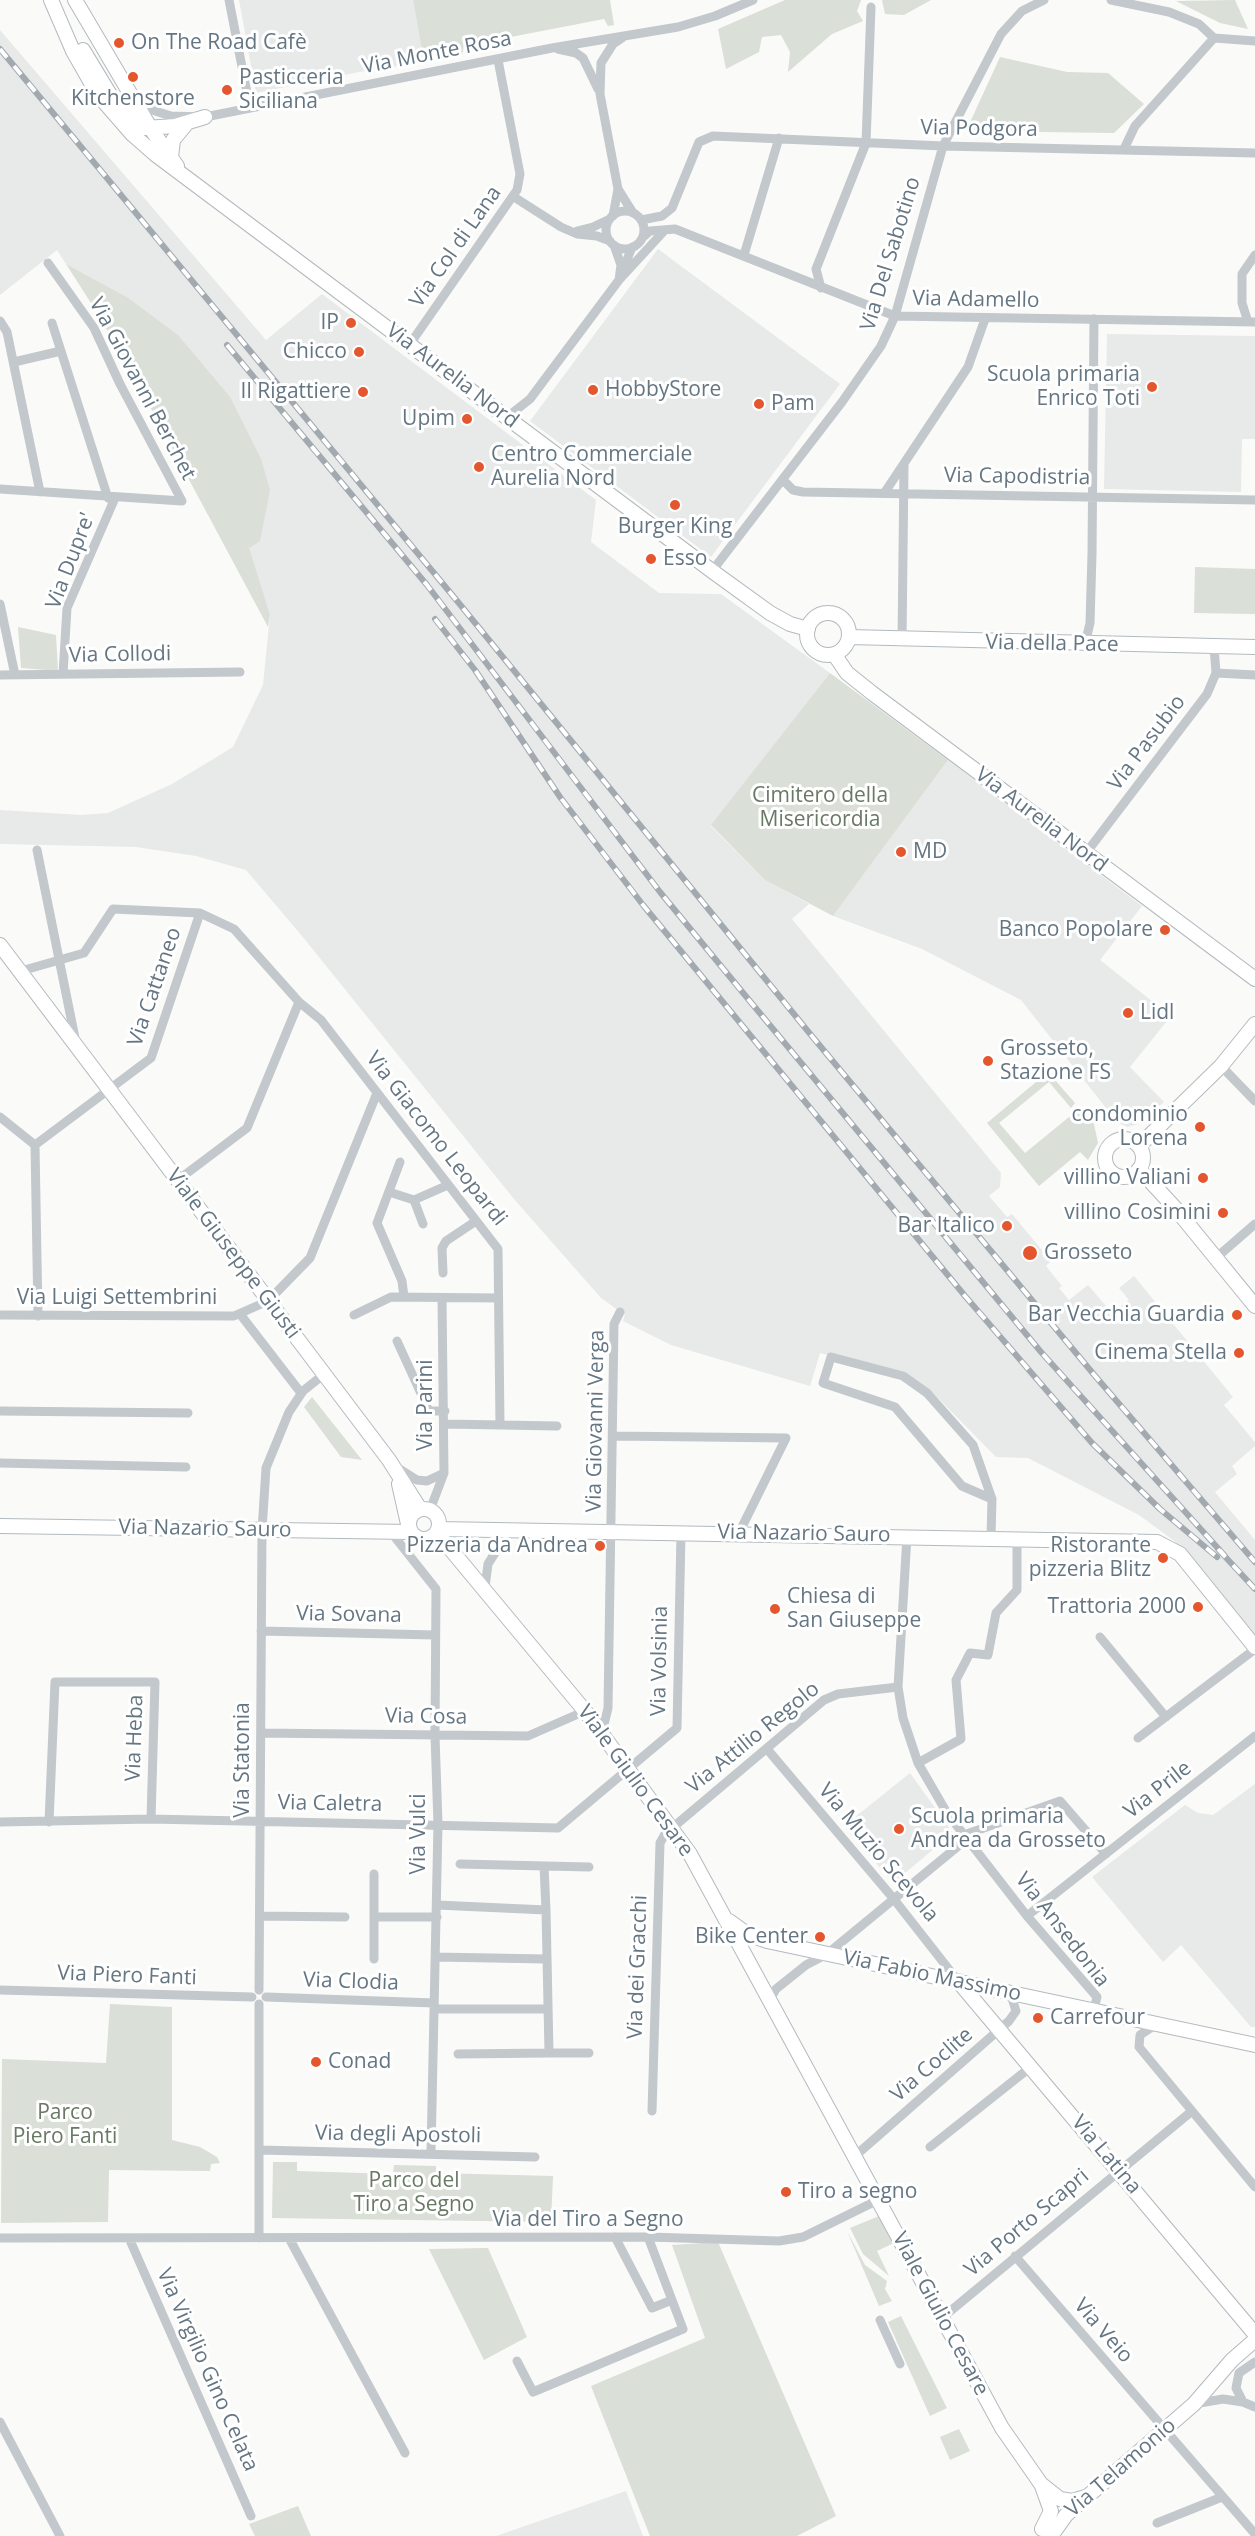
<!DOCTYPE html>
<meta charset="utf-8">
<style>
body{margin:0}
canvas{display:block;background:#fafaf8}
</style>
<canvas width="1255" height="2536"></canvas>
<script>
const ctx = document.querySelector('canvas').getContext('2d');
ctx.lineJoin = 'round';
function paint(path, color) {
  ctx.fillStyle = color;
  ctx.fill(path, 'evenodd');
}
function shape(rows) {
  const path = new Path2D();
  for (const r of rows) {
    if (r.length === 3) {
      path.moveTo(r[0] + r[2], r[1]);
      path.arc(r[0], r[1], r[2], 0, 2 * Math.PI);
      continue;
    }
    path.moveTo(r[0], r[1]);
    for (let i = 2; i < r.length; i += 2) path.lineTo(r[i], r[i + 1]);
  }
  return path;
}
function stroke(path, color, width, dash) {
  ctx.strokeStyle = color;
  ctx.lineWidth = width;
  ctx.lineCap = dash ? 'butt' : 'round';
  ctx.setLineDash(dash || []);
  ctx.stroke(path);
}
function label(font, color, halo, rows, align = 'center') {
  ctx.font = font + ' "Open Sans",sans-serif';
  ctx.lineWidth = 6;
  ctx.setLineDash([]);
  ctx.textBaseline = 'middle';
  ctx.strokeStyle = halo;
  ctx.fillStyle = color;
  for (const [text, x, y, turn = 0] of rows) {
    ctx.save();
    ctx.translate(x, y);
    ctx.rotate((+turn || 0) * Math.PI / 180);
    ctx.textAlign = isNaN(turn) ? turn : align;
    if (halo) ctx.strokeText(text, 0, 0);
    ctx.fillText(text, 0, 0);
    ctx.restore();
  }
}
paint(shape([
 [239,0,413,0,424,62,359,72,256,93],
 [0,30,266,340,322,294,596,500,591,542,659,593,721,594,830,673,711,826,765,880,809,904,792,919,1001,1173,1000,1187,989,1196,1007,1217,1012,1214,1051,1261,1046,1266,1062,1286,1059,1288,1069,1300,1088,1285,1112,1313,1129,1300,1119,1288,1134,1276,1233,1397,1224,1405,1255,1442,1255,1446,1232,1466,1237,1474,1215,1492,1255,1540,1255,1635,1191,1557,1173,1540,1139,1515,1028,1458,996,1457,936,1396,911,1378,890,1369,820,1353,810,1386,671,1345,623,1321,625,1315,601,1298,514,1199,302,936,246,870,196,856,136,847,0,844,0,810,82,815,108,813,172,784,233,747,263,685,270,615,177,334,127,297,66,264,57,250,0,295],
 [658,249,840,384,711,557,530,421],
 [1107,334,1255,336,1255,439,1242,439,1241,492,1104,489],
 [948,760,1142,906,1100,960,1171,1016,1130,1067,1164,1102,1138,1124,1127,1127,1117,1122,1021,1000,922,949,833,916],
 [910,1773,953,1833,893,1883,844,1826],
 [1255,1784,1255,2027,1251,2027,1181,1945,1163,1962,1092,1877,1185,1805,1198,1813,1213,1815],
 [626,2491,643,2536,496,2536]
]), '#e8e9e9');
paint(shape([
 [413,0,610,0,614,25,608,26,604,19,464,46,462,55,424,62],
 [785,0,861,0,857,11,863,21,832,34,788,72,790,52,781,35,762,37,759,52,726,69,718,29],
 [882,0,931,0,904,15,885,14],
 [1235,0,1248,29,1220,23,1176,1],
 [1000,57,1067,72,1108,73,1144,104,1114,133,966,131],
 [66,264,127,297,177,334,230,397,261,459,270,490,260,541,249,548,270,615,268,627,141,390,98,314],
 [1195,567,1255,569,1255,614,1194,613],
 [18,627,56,635,58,671,21,668],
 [830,673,948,760,833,916,765,880,711,825],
 [1048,1072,1075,1103,1071,1108,1049,1082,999,1123,1025,1153,1080,1108,1094,1124,1098,1143,1088,1160,1080,1152,1039,1186,987,1123],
 [312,1397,362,1460,341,1457,304,1407],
 [110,2004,172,2007,172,2140,200,2147,217,2157,220,2163,211,2164,210,2171,109,2170,108,2222,1,2223,2,2059,106,2063],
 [273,2162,297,2162,297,2171,393,2174,394,2165,436,2166,436,2173,553,2176,551,2222,272,2218],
 [879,2216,894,2243,877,2251,889,2276,863,2254,850,2228],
 [847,2231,865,2265,887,2281,885,2289,892,2301,879,2306],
 [718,2242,836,2516,797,2536,650,2536,591,2386,705,2338,672,2245],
 [488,2248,527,2337,484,2360,429,2249],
 [901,2316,947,2408,930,2416,888,2322],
 [959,2429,970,2451,950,2460,940,2437],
 [298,2506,311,2536,255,2536,249,2524]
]), '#dadfd7');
const secondary = shape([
 [51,0,73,51,98,95,132,134,156,155,712,571,770,613,790,624,808,629],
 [75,0,151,129,177,166],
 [83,50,112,98,138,125],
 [145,128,175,126,205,117],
 [171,157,173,140,187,123],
 [828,634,21],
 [849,637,1255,647],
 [834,654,847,673,872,693,1255,979],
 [0,945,389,1460,420,1509],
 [1124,1158,19],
 [1139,1146,1221,1066,1255,1024],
 [1139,1169,1175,1208,1255,1306],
 [399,1484,408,1524],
 [424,1524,15],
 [0,1526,411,1532],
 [439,1529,1157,1542,1180,1554,1255,1647],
 [437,1533,585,1711,690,1854,1002,2428,1041,2484,1060,2499,1072,2501,1089,2496],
 [729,1921,747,1934,767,1941,1255,2045],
 [958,1981,1255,2334],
 [1042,2486,1051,2511,1042,2529],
 [1051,2536,1066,2515,1194,2404,1232,2360,1255,2340]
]);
stroke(secondary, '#b3babf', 16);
stroke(shape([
 [229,0,250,108],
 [1111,0,1169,12,1199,24,1214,38],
 [622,38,613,44,601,63,600,94,618,189,633,213],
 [1214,38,1255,41],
 [558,49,576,53,583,58,598,89],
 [135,98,155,111,171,116,205,117,552,48,678,27,715,16,753,0],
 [1124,149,1135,126,1214,38],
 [514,197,561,227,577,234,597,236,610,241],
 [625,230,19],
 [613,216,618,189],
 [641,220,662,216,672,208,699,142,713,136,943,146,1255,153],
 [577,231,593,227,610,219],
 [643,237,650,231,675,229,895,316,1255,322],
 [614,245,621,265,619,280],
 [744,255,779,138],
 [622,273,632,247],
 [821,288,816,269,866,143,871,7],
 [0,321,7,332,40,492],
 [1248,322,1242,303,1242,274,1255,255],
 [52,323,108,498],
 [410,344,517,190,520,174,498,60],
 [14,362,61,351],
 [506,418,530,399,619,280,664,231],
 [783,480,793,490,803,492,1255,500],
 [0,489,182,501,120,384,94,328,48,263],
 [885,492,968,367,985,319],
 [712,571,842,402,881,346,895,316,943,146,1001,34,1022,11,1044,0],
 [0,604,15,675],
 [902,641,904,466],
 [1085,644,1090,623,1092,554,1094,319],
 [1216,673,1255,675],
 [63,674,67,608,115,498],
 [0,675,240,672],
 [37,850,76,1043],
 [1086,853,1207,694,1216,673,1214,646],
 [21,971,84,953,113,909,200,913,234,929,299,1002,247,1128,178,1180],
 [299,1002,321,1020,498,1249,500,1425],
 [1221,1066,1255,1101],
 [0,1117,35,1145,38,1316],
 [35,1145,151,1058,200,913],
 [400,1162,377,1223,402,1281,404,1297],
 [389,1192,414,1200],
 [423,1224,414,1200,448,1185],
 [1217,1257,1255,1224],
 [443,1273,442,1248,446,1241,476,1221],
 [240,1314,301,1393],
 [0,1315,234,1316,268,1301,310,1258,377,1093],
 [354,1315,391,1297,498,1298],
 [397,1341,429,1411,445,1411],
 [0,1411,188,1413],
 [445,1424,557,1426],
 [613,1436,786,1438,739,1533],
 [0,1463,186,1467],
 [398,1468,417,1480,427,1481,444,1473],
 [430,1510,444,1473,442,1298],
 [390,1531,436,1589,435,1736,438,1824,431,2152],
 [907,1536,898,1687,903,1718,918,1763,947,1813,1027,1916,1097,1997,1095,2005,1086,2009],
 [991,1537,992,1499,973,1445,927,1393,903,1376,831,1357,823,1383,895,1407,962,1486,992,1499],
 [485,1587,488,1564,510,1529],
 [261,1631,435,1635],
 [1100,1637,1166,1717],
 [261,1733,528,1736,585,1711],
 [602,1733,608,1708,614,1324,620,1312],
 [1138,1738,1255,1649],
 [767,1749,893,1898,958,1981],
 [918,1763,961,1739,956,1680,970,1653,988,1655,996,1613,1017,1590,1017,1539],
 [0,1822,151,1819,558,1828,677,1728,681,1533],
 [49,1822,55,1682,155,1682,151,1819],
 [964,1835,1060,1801,1106,1854],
 [460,1864,589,1867],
 [544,1866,546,1910],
 [437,1905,546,1910,549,2053,458,2054],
 [260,1916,345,1917],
 [1027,1916,1255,1736],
 [374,1917,437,1917],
 [436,1957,546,1959],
 [374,1959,374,1874],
 [0,1990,252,1997],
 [259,1990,262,1530,266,1468,289,1412,303,1391,323,1375],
 [772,1996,776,1989,806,1965,827,1954,968,1838],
 [266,1997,434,2003],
 [434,2009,547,2009],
 [1155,2025,1140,2035,1139,2047,1255,2187],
 [549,2053,589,2053],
 [652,2111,660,1843,665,1834,824,1700,838,1694,898,1687],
 [930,2147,1032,2066],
 [260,2150,535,2157],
 [855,2156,1009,2021,1016,2011,1010,1992],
 [615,2237,652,2308,672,2300],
 [0,2238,648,2237,779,2241,803,2237,878,2200],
 [129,2238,251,2516],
 [259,2238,259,2004],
 [289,2238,405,2453],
 [1015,2256,1255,2534],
 [942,2318,1192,2111],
 [880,2320,900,2364],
 [517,2361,533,2392,683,2329,648,2237],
 [1255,2362,1239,2373,1236,2388,1243,2402,1255,2407],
 [1194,2404,1223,2399,1243,2402],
 [0,2422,60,2536],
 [1157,2523,1222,2497]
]), '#c3c8cc', 9);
stroke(secondary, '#fff', 14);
const rail = shape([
 [0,49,458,602,811,1035,1096,1377,1255,1562],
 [227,345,427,585,660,892,744,994,1041,1352,1225,1556],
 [435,619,475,670,560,797,643,905,965,1296,1092,1443,1160,1509,1217,1557],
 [1218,1549,1255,1589]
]);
stroke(rail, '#a2aab0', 6);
stroke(rail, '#fff', 4, [11]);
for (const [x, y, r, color] of [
 [119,43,6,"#e4572e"],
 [133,77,6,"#e4572e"],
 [227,90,6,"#e4572e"],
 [351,323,6,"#e4572e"],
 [359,352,6,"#e4572e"],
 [1152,387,6,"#e4572e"],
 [593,390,6,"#e4572e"],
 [363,392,6,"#e4572e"],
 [759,404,6,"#e4572e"],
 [467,419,6,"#e4572e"],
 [479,467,6,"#e4572e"],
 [675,505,6,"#e4572e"],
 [651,559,6,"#e4572e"],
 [901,852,6,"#e4572e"],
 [1165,930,6,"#e4572e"],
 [1128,1013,6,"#e4572e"],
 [988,1061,6,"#e4572e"],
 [1200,1127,6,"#e4572e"],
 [1203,1178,6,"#e4572e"],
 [1223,1213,6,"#e4572e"],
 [1007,1226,6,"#e4572e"],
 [1030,1253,8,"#e4572e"],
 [1237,1315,6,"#e4572e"],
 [1239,1353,6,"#e4572e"],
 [600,1546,6,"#e4572e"],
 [1163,1558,6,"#e4572e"],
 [1198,1607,6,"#e4572e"],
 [775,1609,6,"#e4572e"],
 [899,1829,6,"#e4572e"],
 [820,1937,6,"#e4572e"],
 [1038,2018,6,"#e4572e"],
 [316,2062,6,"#e4572e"],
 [786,2192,6,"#e4572e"]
]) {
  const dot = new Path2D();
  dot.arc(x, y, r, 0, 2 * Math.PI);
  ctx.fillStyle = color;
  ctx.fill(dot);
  stroke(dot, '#fff', 2);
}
label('21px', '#657683', '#fff', [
 ["On The Road Cafè",131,43,"left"],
 ["Pasticceria",239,78,"left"],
 ["Siciliana",239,102,"left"],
 ["Kitchenstore",133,99,"center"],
 ["IP",339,323],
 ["Chicco",347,352],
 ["Scuola primaria",1140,375],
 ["Enrico Toti",1140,399],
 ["HobbyStore",605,390,"left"],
 ["Il Rigattiere",351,392],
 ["Pam",771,404,"left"],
 ["Upim",455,419],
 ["Centro Commerciale",491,455,"left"],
 ["Aurelia Nord",491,479,"left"],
 ["Burger King",675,527,"center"],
 ["Esso",663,559,"left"],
 ["MD",913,852,"left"],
 ["Banco Popolare",1153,930],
 ["Lidl",1140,1013,"left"],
 ["Grosseto,",1000,1049,"left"],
 ["Stazione FS",1000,1073,"left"],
 ["condominio",1188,1115],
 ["Lorena",1188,1139],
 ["villino Valiani",1191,1178],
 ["villino Cosimini",1211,1213],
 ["Bar Italico",995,1226],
 ["Grosseto",1044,1253,"left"],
 ["Bar Vecchia Guardia",1225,1315],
 ["Cinema Stella",1227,1353],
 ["Pizzeria da Andrea",588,1546],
 ["Ristorante",1151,1546],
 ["pizzeria Blitz",1151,1570],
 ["Chiesa di",787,1597,"left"],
 ["San Giuseppe",787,1621,"left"],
 ["Trattoria 2000",1186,1607],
 ["Scuola primaria",911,1817,"left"],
 ["Andrea da Grosseto",911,1841,"left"],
 ["Bike Center",808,1937],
 ["Carrefour",1050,2018,"left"],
 ["Conad",328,2062,"left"],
 ["Tiro a segno",798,2192,"left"]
], 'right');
label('21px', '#657683', '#fff', [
 ["Via Monte Rosa",437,53,-11],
 ["Via Podgora",979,129,1],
 ["Via Col di Lana",456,247,-55],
 ["Via Del Sabotino",891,254,-73],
 ["Via Adamello",976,300,1],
 ["Via Aurelia Nord",452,376,37],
 ["Via Giovanni Berchet",142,389,62],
 ["Via Capodistria",1017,477,1],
 ["Via Dupre'",71,561,-69],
 ["Via della Pace",1052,644,1],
 ["Via Collodi",120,655,-1],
 ["Via Pasubio",1147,743,-53],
 ["Via Aurelia Nord",1041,820,37],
 ["Via Cattaneo",155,987,-71],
 ["Via Giacomo Leopardi",436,1139,52],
 ["Viale Giuseppe Giusti",233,1254,53],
 ["Via Luigi Settembrini",117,1298],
 ["Via Parini",426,1405,-90],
 ["Via Giovanni Verga",596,1421,-89],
 ["Via Nazario Sauro",205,1529,1],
 ["Via Nazario Sauro",804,1534,1],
 ["Via Sovana",349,1615,1],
 ["Via Volsinia",660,1661,-89],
 ["Via Cosa",426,1717,1],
 ["Via Heba",135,1738,-88],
 ["Via Attilio Regolo",753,1738,-39],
 ["Via Statonia",243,1760,-90],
 ["Viale Giulio Cesare",635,1781,54],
 ["Via Prile",1158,1790,-38],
 ["Via Caletra",330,1804,1],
 ["Via Vulci",419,1834,-90],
 ["Via Muzio Scevola",878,1853,50],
 ["Via Ansedonia",1062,1930,52],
 ["Via dei Gracchi",638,1967,-88],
 ["Via Piero Fanti",127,1976,2],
 ["Via Fabio Massimo",932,1976,12],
 ["Via Clodia",351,1982,2],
 ["Via Coclite",932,2065,-41],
 ["Via degli Apostoli",398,2135,1],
 ["Via Latina",1106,2155,50],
 ["Via del Tiro a Segno",588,2220],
 ["Via Porto Scapri",1027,2223,-40],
 ["Viale Giulio Cesare",940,2314,62],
 ["Via Veio",1103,2331,49],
 ["Via Virgilio Gino Celata",207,2370,66],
 ["Via Telamonio",1121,2468,-41]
]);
label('21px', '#687a64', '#fff', [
 ["Cimitero della",820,796],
 ["Misericordia",820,820],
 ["Parco",65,2113],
 ["Piero Fanti",65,2137],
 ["Parco del",414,2181],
 ["Tiro a Segno",414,2205]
]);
</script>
